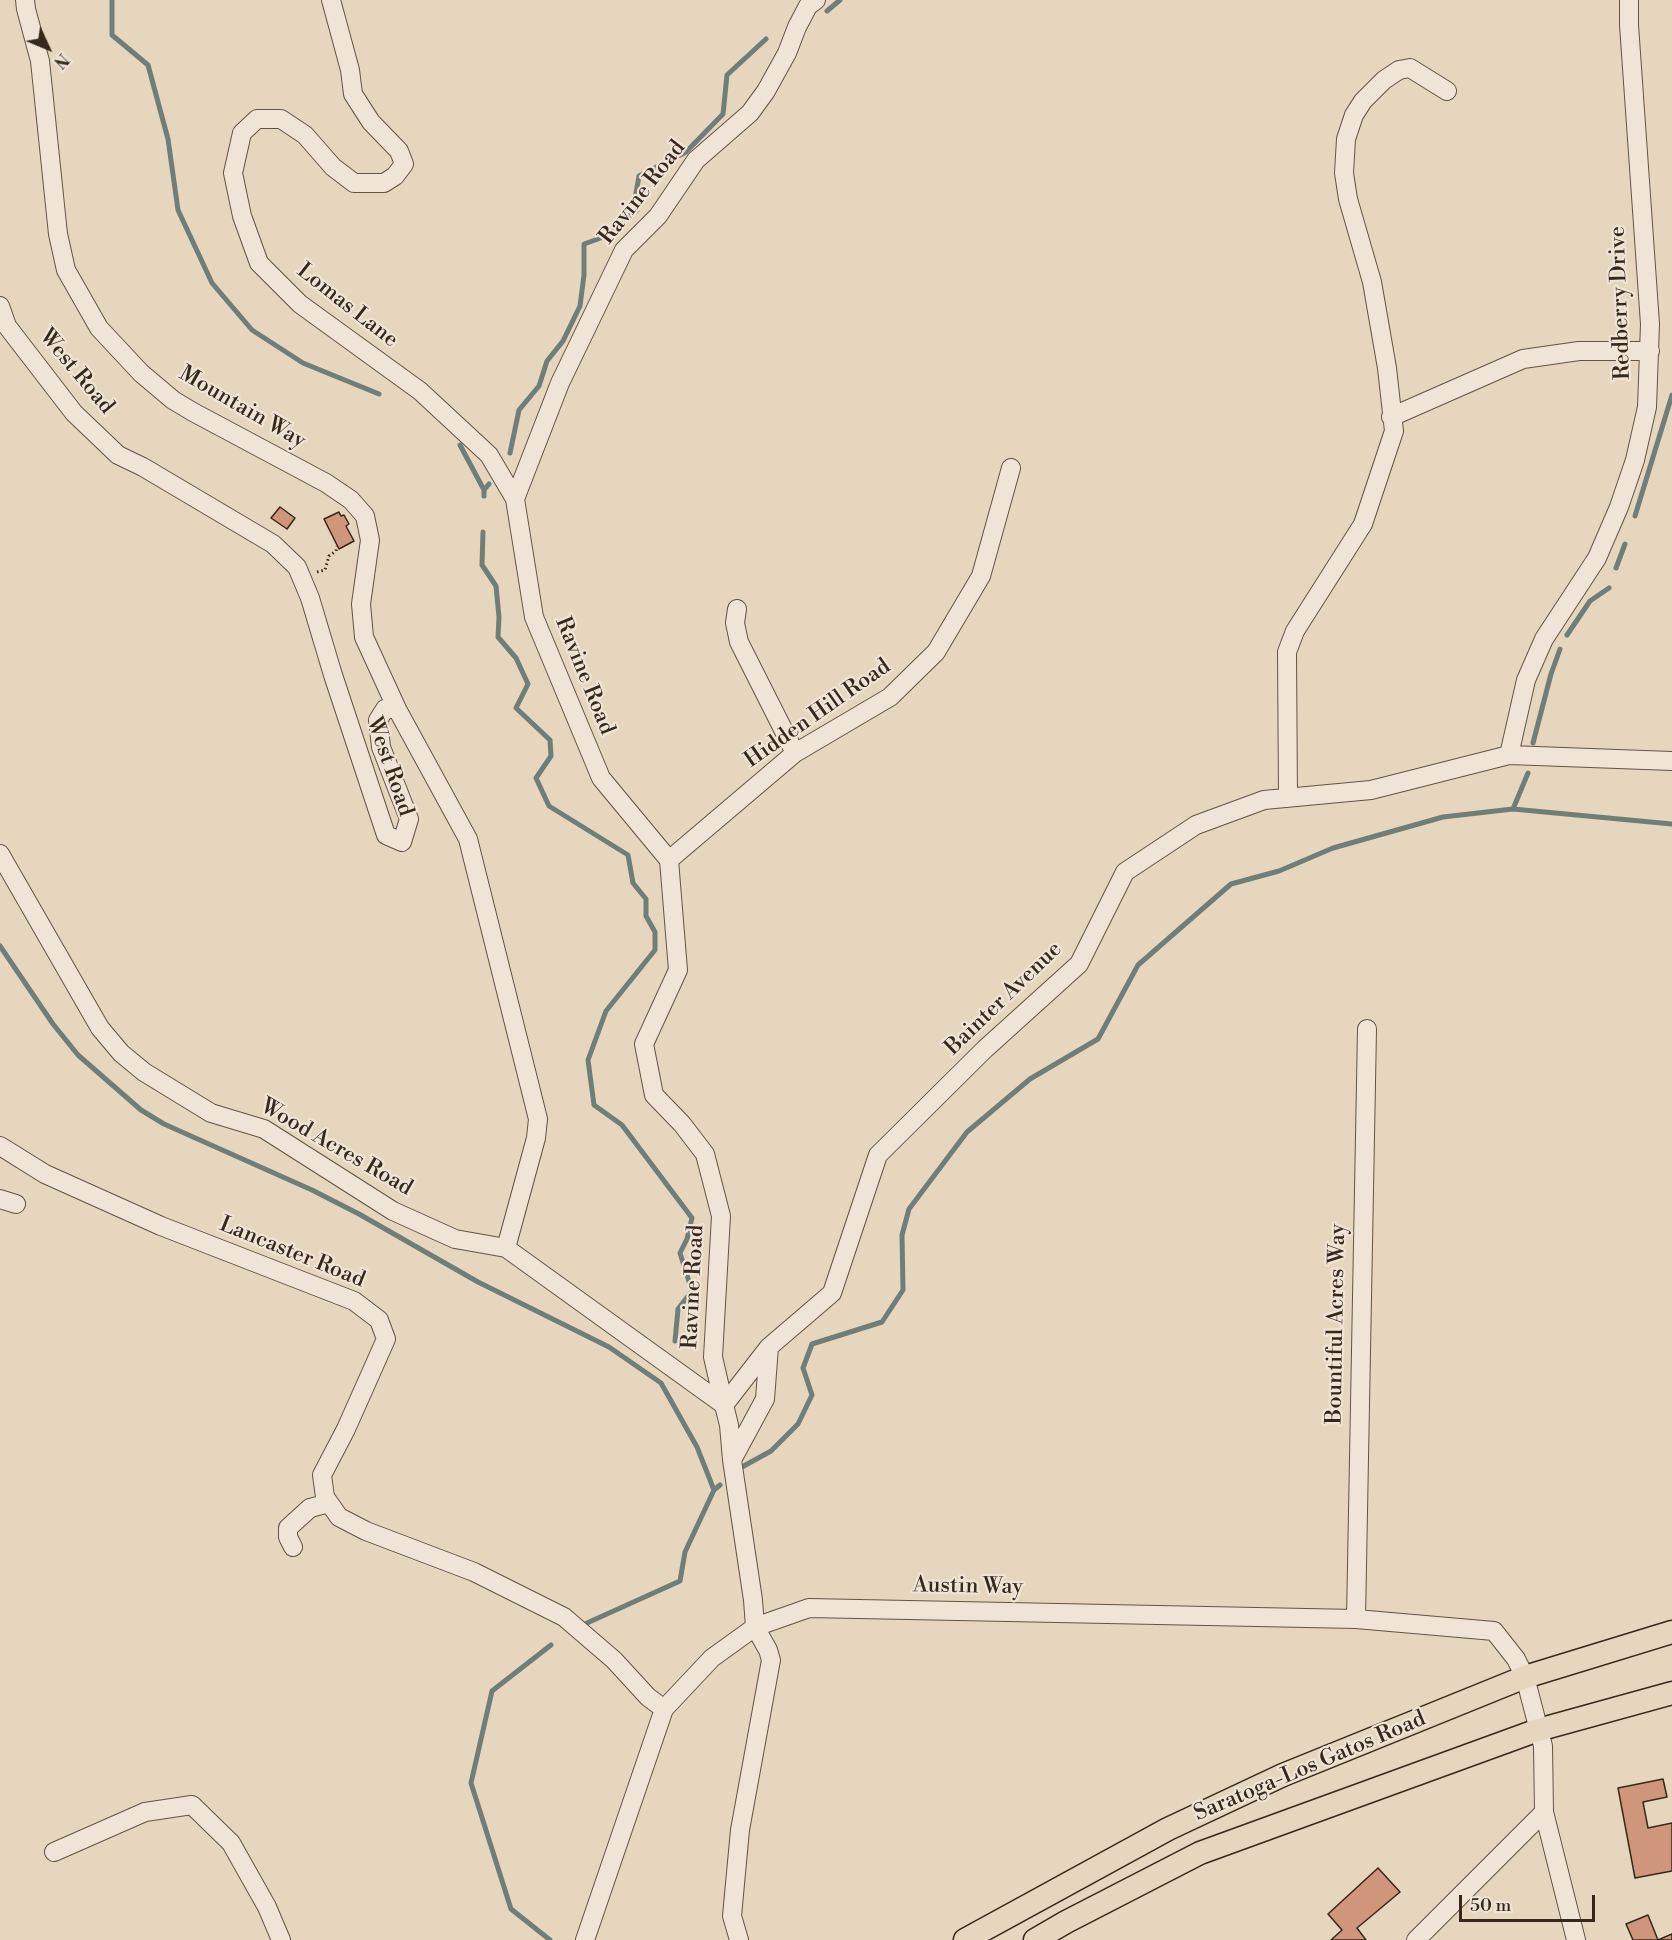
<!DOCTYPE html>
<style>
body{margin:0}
#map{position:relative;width:1672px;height:1940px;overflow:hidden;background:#e6d6be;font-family:"Libre Bodoni",serif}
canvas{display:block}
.north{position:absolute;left:18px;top:18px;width:60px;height:60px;-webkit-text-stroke:4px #efe4d5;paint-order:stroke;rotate:134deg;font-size:16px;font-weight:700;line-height:24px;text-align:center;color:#36281b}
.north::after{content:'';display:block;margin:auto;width:21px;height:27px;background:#36281b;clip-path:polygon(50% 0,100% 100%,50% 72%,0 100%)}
.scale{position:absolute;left:1459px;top:1895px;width:136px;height:27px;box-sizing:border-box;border:3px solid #36281b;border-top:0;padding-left:8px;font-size:18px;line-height:21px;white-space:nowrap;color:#36281b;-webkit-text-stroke:4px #efe4d5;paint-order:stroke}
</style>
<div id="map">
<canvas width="1672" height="1940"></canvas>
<div class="north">N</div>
<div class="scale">50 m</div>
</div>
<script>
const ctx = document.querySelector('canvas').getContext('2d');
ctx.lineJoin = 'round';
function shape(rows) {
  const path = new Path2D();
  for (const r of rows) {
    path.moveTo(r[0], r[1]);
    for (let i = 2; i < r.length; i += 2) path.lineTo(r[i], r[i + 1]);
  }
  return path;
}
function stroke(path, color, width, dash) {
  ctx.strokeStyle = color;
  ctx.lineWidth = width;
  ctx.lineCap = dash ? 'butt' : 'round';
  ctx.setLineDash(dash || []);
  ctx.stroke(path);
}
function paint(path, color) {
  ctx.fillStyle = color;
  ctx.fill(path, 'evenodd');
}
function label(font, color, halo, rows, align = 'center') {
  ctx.font = font + ' "Libre Bodoni",serif';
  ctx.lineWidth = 4.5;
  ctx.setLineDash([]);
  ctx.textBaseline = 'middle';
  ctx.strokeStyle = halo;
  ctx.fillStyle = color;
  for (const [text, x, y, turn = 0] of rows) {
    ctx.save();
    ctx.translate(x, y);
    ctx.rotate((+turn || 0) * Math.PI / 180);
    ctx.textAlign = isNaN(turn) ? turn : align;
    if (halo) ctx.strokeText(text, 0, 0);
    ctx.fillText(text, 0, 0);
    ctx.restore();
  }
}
stroke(shape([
 [112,0,112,35,148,65,168,139,178,210,212,283,252,330,303,363,379,394],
 [827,11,840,0],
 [460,445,484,490],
 [510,453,519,410,539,386,547,361,563,341,580,306,584,275,584,244,609,235,624,220,637,210,635,199,639,176,686,152,723,114,727,75,766,39],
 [484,496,484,490,489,484],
 [1635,516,1672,395],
 [483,532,482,565,496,586,499,617,498,637,516,658,528,684,516,708,550,740,551,756,536,778,549,806,628,855,633,883,646,899,646,916,655,932,655,950,606,1011,588,1060,594,1105,622,1125,692,1218,687,1239,680,1253,692,1291,678,1309,675,1341],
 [1616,568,1625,544],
 [1567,635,1590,601,1609,588],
 [1533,743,1551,674,1560,649],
 [1513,809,1528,773],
 [0,946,53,1024,78,1055,141,1110,164,1124,312,1190,359,1214,478,1282,609,1347,661,1383,697,1447,714,1490],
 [742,1467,771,1451,798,1424,812,1395,803,1368,812,1344,882,1322,903,1290,902,1235,909,1209,967,1132,1030,1079,1098,1039,1138,965,1231,884,1279,871,1333,848,1443,817,1513,809,1672,824],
 [587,1623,680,1581,685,1552,714,1490,720,1485],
 [550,1940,511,1909,471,1783,492,1691,551,1645]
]), '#707e78', 5);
const building = shape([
 [280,507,295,518,287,529,271,518,280,507],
 [339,512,341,516,344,515,349,524,346,526,354,541,339,549,324,519,339,512],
 [1663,1779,1667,1797,1643,1802,1648,1828,1672,1823,1672,1871,1635,1878,1618,1788,1663,1779],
 [1378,1868,1400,1892,1357,1928,1366,1940,1331,1940,1342,1930,1328,1914,1378,1868],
 [1648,1915,1658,1940,1672,1934,1672,1940,1633,1940,1626,1924,1648,1915]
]);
paint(building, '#cf967b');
stroke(building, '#36281b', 1.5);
const minor = shape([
 [25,0,26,9,40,61,58,234,66,270,99,328,141,373,173,400,193,412,326,483,351,500,365,516,370,540,361,604,364,637,397,709],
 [331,0,350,70,353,94,371,122,399,151,404,164,395,176,384,183,354,183,333,167,305,135,281,119,257,119,242,133,233,173,242,216,259,263,300,304,420,391,489,455,515,499],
 [0,306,7,326,74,413,118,455,143,467,273,544,297,567,310,598,333,675,386,835,402,842,409,819,381,747,378,720,385,709,397,709,468,839,538,1119,536,1138,506,1248],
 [1391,417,1523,359,1579,351,1650,351],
 [737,609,735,623,739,642,795,753],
 [1509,755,1526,680,1544,639,1597,558,1619,507,1635,460,1647,407,1650,324,1629,25,1629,0],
 [1288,798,1287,652,1295,631,1363,524,1394,431,1387,368,1372,282,1348,199,1344,173,1346,139,1354,115,1363,101,1384,80,1399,70,1410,68,1447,91],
 [0,854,100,1028,121,1053,144,1072,211,1113,264,1129,393,1211,455,1239,506,1248,724,1405],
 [669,860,795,753,890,697,936,652,981,576,1011,468],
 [0,1146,45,1174,161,1226,354,1301,379,1320,386,1339,346,1429,322,1475,325,1497,339,1517,366,1531,474,1572,564,1617,614,1660,648,1697,664,1709],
 [0,1199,16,1204],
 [724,1405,713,1357,721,1216,705,1154,682,1124,654,1095,644,1044,678,970,669,860,601,778,534,617,515,499,560,383,624,250,658,216,696,160,750,113,766,91,787,53,797,27,808,6,816,0],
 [732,1460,765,1399,769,1347],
 [293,1547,288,1537,288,1528,310,1508,329,1503],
 [1356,1619,1367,1029],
 [54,1852,145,1812,192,1805,231,1843,267,1907,281,1940],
 [585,1940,664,1709,712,1658,755,1627,809,1608,1356,1619,1494,1631,1516,1659,1525,1677,1543,1746,1544,1812,1576,1940],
 [739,1940,732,1916,740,1830,771,1660,768,1650,755,1627,753,1600,732,1460,729,1425,724,1405,769,1347,832,1293,878,1155,985,1049,1079,964,1125,872,1196,825,1264,800,1371,790,1509,755,1672,761],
 [1416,1940,1544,1812]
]);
const major = shape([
 [965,1940,1168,1829,1283,1775,1525,1677,1672,1632],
 [1035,1940,1066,1922,1200,1853,1538,1730,1672,1693]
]);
stroke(minor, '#625444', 20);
stroke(major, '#36281b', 25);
stroke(shape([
 [317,572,325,570,329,556,336,551,337,546]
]), '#36281b', 3, [1.5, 3]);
stroke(minor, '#efe4d5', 18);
stroke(major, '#e6d6be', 22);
label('22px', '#36281b', '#efe4d5', [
 ["Ravine Road",643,193,-52],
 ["Redberry Drive",1621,303,-92],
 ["Lomas Lane",347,306,38],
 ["West Road",76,372,50],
 ["Mountain Way",242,408,30],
 ["Ravine Road",584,676,68],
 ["Hidden Hill Road",818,714,-35],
 ["West Road",389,767,71],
 ["Bainter Avenue",1004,999,-44],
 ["Wood Acres Road",336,1148,30],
 ["Lancaster Road",292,1253,22],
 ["Ravine Road",694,1287,-87],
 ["Bountiful Acres Way",1337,1324,-89],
 ["Austin Way",968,1587,1],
 ["Saratoga-Los Gatos Road",1310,1767,-23]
]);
</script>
